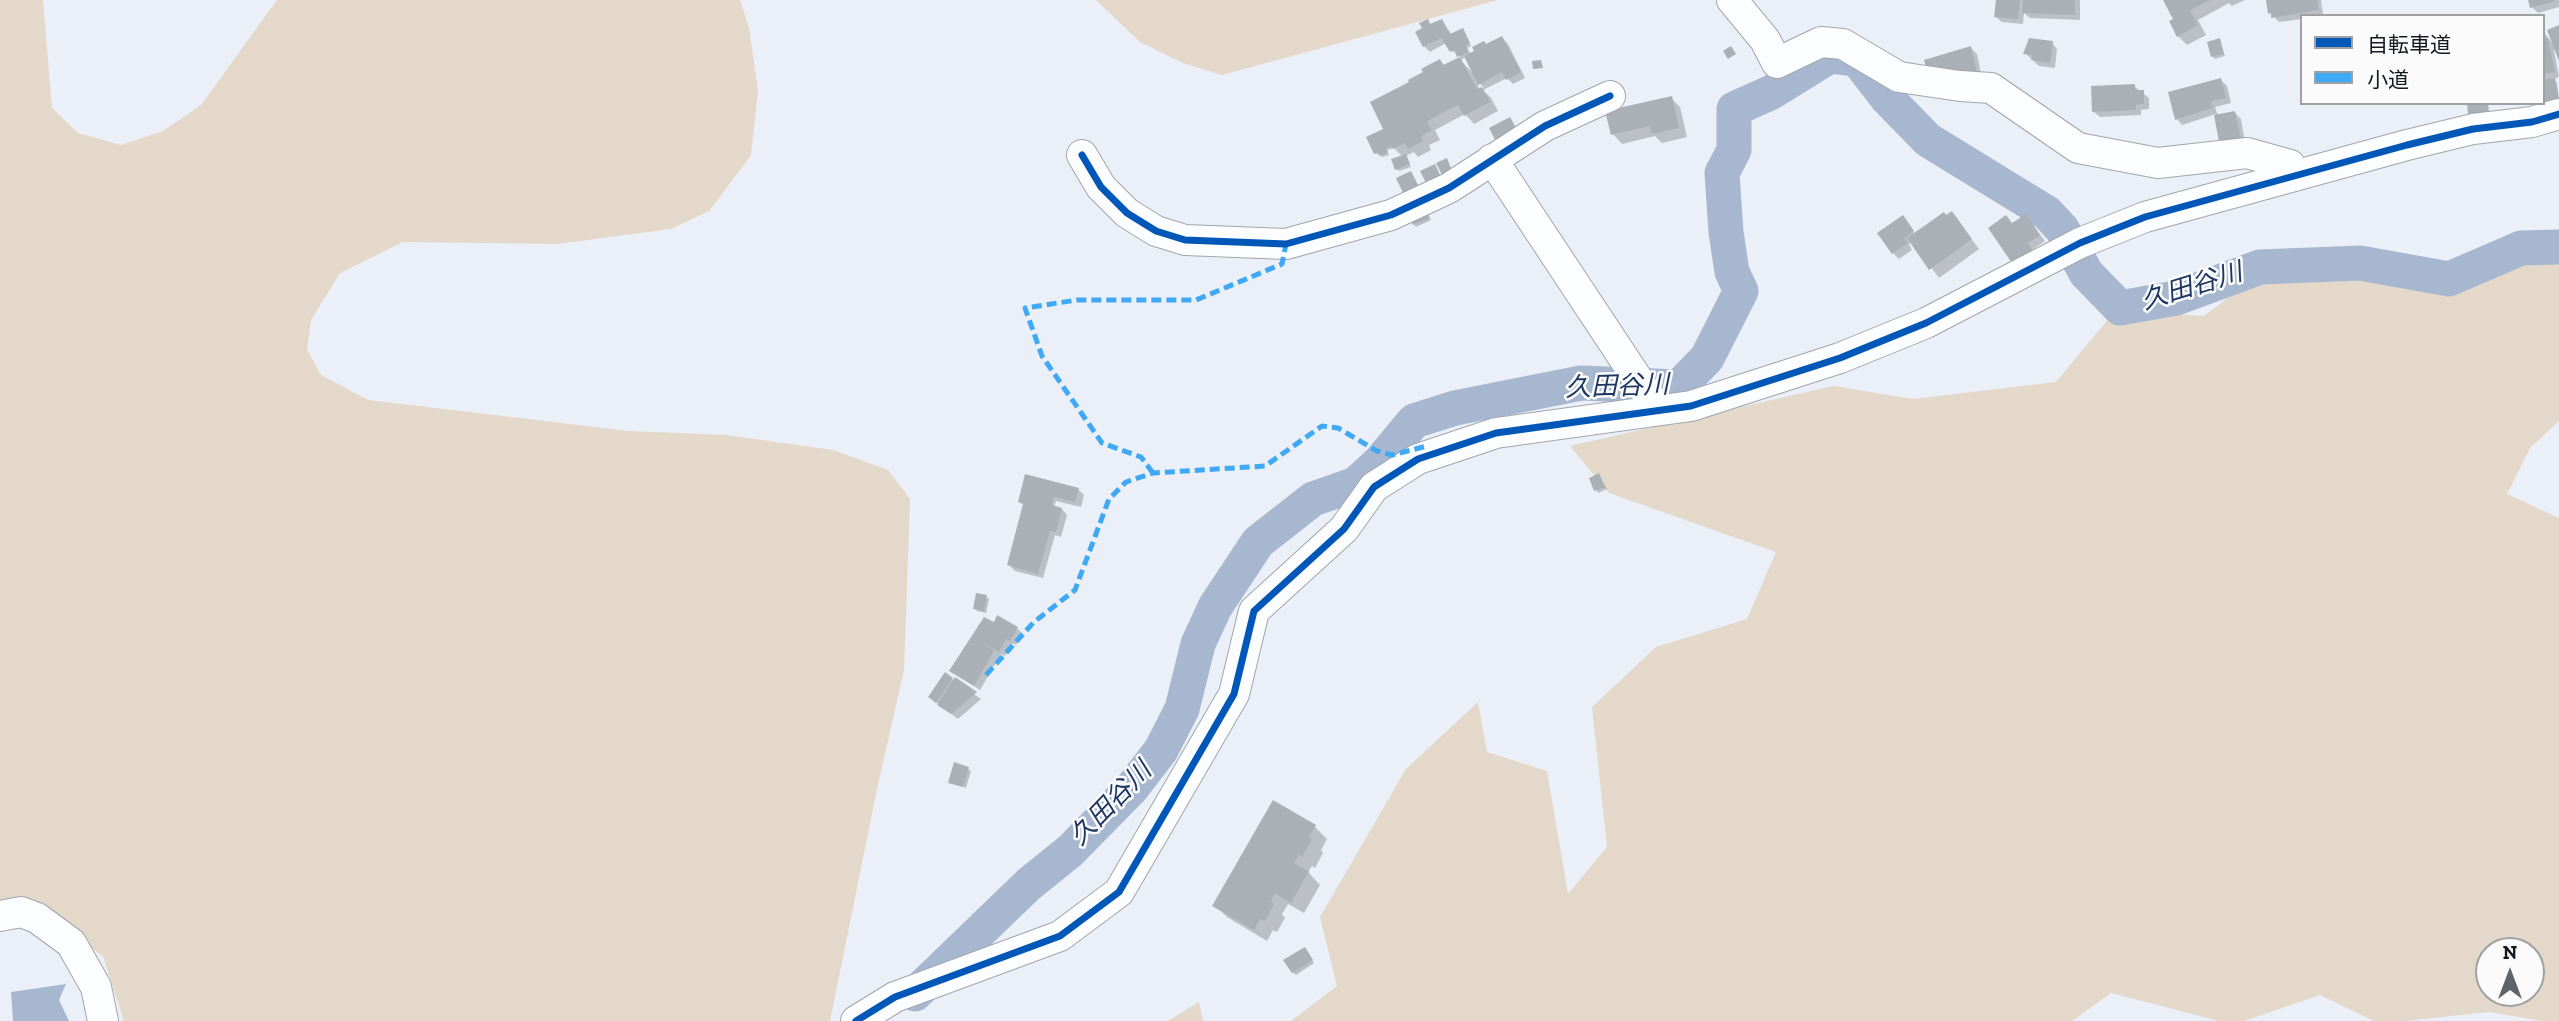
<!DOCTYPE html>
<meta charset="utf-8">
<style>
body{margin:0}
#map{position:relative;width:2559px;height:1021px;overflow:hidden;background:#ebeff7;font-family:"Zilla Slab","Noto Sans JP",serif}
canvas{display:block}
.legend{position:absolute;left:2300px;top:14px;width:245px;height:91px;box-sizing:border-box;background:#fbfbfb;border:2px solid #9fa0a3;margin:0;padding:9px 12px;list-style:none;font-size:21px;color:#141820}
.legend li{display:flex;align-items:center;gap:14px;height:35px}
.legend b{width:35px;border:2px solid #9fa0a3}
.north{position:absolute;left:2475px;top:937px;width:70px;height:70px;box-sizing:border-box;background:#fbfbfb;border:2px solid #9fa0a3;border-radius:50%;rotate:0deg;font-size:19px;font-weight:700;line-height:28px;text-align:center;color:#141820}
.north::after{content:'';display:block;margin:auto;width:24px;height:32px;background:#5f636b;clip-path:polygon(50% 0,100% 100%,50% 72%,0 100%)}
</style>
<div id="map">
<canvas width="2559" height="1021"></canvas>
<ul class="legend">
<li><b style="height:9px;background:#0057b8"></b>自転車道</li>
<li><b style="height:9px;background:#3fa9f5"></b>小道</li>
</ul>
<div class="north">N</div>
</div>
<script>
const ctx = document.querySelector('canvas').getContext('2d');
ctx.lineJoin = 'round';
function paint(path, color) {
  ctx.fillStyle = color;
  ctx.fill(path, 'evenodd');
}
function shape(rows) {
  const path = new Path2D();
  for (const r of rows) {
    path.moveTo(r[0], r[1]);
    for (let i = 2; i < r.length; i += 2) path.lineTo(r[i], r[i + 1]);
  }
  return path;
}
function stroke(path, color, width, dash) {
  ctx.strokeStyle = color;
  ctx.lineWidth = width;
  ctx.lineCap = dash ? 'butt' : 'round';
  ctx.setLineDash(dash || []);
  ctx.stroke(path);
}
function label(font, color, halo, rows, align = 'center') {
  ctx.font = font + ' "Zilla Slab","Noto Sans JP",serif';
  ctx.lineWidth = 5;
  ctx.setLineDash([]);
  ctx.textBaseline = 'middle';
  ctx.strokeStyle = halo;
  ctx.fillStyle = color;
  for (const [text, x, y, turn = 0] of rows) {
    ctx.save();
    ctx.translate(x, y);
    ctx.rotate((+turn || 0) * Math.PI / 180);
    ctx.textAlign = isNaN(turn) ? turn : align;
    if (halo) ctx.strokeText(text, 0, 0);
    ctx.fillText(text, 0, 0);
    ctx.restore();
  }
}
paint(shape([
 [0,0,43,0,52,108,78,133,121,145,163,131,201,105,277,0,740,0,749,28,758,91,751,155,709,211,671,229,557,244,403,242,340,273,311,320,307,350,321,375,368,400,629,431,726,435,833,450,888,470,910,499,904,670,877,789,830,1021,124,1021,103,956,25,903,0,907],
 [1096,0,1498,0,1222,75,1183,63,1140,42],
 [2547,240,2559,241,2559,421,2530,448,2507,494,2559,518,2559,1021,2542,1021,2489,1012,2405,1021,2374,1021,2320,995,2244,1021,2219,1021,2111,993,2072,1021,1291,1021,1337,986,1320,917,1406,769,1478,702,1487,752,1547,771,1568,894,1607,847,1592,707,1656,647,1747,619,1776,552,1609,493,1570,446,1833,386,1913,399,2056,382,2116,310,2204,316,2258,275,2324,269,2438,287,2483,272],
 [2489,951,2531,951,2531,993,2489,993],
 [1199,1002,1203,1021,1168,1021]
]), '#e3d8c9');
paint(shape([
 [66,984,59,1000,69,1021,13,1021,11,992]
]), '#a8b7d0');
paint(shape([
 [1998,0,2080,0,2080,20,2030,18,2024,13,2023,24,2002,22,1996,17],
 [2165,0,2245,0,2232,6,2229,3,2198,20,2206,35,2187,45,2178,36,2175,19],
 [2268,0,2321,0,2323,15,2302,16,2302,19,2279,22,2270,13],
 [2530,0,2559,0,2559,7,2538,13,2532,7],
 [1427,21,1432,26,1442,21,1452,35,1465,33,1471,46,1467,48,1471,55,1502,38,1508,44,1525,78,1513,84,1507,78,1483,90,1491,98,1498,111,1474,124,1465,114,1435,130,1440,140,1429,145,1431,150,1418,157,1414,152,1406,156,1411,167,1399,171,1397,169,1403,157,1394,148,1387,150,1389,155,1383,157,1375,153,1382,131,1411,83,1440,61,1445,66,1461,58,1457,53,1451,51,1446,43,1430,52,1424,46,1424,29],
 [1466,57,1474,74,1460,60],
 [1475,78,1484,88,1480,90],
 [2559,27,2559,56,2556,50,2554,50,2559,77,2553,79,2557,83,2559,101,2544,104,2543,31,2556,48],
 [2219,40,2225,56,2215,59,2213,57],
 [2052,43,2057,49,2055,68,2039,66,2025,53],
 [1971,48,1977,54,1982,79,1962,84],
 [2221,80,2227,86,2231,103,2215,107,2218,116,2235,113,2241,119,2246,149,2222,146,2216,114,2182,125,2177,119],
 [2134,86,2149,98,2149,109,2141,110,2141,115,2100,117,2094,112],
 [1671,98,1680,107,1687,137,1662,143,1655,136,1622,144,1613,134],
 [1427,212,1431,220,1416,227,1414,224],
 [1952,213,1979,249,1939,278,1912,242,1909,244,1912,250,1899,259,1893,253,1908,223,1915,234],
 [2026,216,2045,241,2032,250,2039,259,2012,225],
 [1599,475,1607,489,1598,493,1591,479],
 [1078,489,1084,495,1081,507,1056,501,1054,507,1062,509,1067,515,1061,537,1055,535,1043,578,1015,571,1009,565,1025,505,1020,502],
 [986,597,989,599,986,613,977,611,975,608],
 [994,624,1017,628,1023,634,1016,645,1013,643,1005,656,1001,654,980,690,952,671],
 [952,679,981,699,958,719,932,699],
 [968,769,971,771,966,788,950,782],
 [1274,803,1315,827,1327,839,1321,850,1323,853,1315,868,1312,866,1308,872,1320,885,1304,913,1288,904,1282,914,1285,918,1277,932,1273,930,1267,941,1227,917,1215,905],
 [1307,951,1314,963,1296,975,1293,972]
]), '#0003');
stroke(shape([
 [915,994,1029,884,1070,851,1131,789,1161,750,1182,709,1198,644,1215,607,1258,542,1313,499,1356,484,1380,462,1414,421,1455,408,1581,383,1679,387,1707,358,1741,291,1732,272,1726,232,1722,173,1734,150,1734,109,1772,92,1830,56,1857,59,1887,98,1928,140,2047,213,2062,229,2086,273,2120,308,2176,298,2260,267,2360,263,2449,279,2521,248,2559,247]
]), '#a8b7d0', 35);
paint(shape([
 [1996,0,2020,0,2018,19,1994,17],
 [2023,0,2075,0,2075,15,2022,13],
 [2163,0,2210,0,2190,10,2198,25,2177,37,2169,21,2173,19],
 [2266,0,2317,0,2319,10,2271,18,2271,13,2268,14],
 [2528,0,2555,0,2555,1,2530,8],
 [1428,19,1430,24,1442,19,1450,34,1463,28,1470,43,1466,45,1469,52,1457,57,1454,50,1450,52,1441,38,1423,47,1415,32,1422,28,1419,23],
 [2559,25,2559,61,2547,30],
 [1502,36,1521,72,1506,80,1502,72,1478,85,1464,56,1474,51,1472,47,1484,41,1486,44],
 [2029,38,2053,41,2050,63,2031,60,2032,55,2023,54],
 [2220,38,2224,54,2211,57,2207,42],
 [2548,38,2555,72,2543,74,2543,39],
 [1731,46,1736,54,1728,59,1723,51],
 [1971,46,1977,74,1928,74,1924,60],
 [1460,57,1477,89,1482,87,1490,102,1464,116,1458,105,1427,121,1432,130,1421,136,1423,141,1408,149,1405,143,1393,149,1391,146,1386,148,1388,152,1380,156,1378,152,1374,154,1366,137,1383,129,1370,102,1409,82,1408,80,1423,72,1421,69,1440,59,1443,65],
 [1541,60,1543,68,1533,69,1532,61],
 [2221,78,2226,98,2211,101,2212,108,2175,120,2168,92],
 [2555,78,2559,99,2543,102,2543,80],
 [2135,84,2135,90,2144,90,2144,104,2136,105,2136,110,2092,112,2091,86],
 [1672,96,1679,128,1652,134,1650,126,1611,135,1605,111],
 [2467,103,2488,103,2489,113,2468,115],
 [2235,111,2242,144,2220,147,2214,115],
 [1510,117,1519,133,1498,145,1489,128],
 [1406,154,1410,164,1395,170,1391,159],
 [1447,158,1452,171,1442,175,1436,163],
 [1435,164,1440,175,1426,183,1420,171],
 [1411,171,1418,185,1403,193,1396,178],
 [1425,208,1430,218,1413,225,1408,215],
 [1952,211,1972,239,1929,270,1907,238,1944,212,1946,215],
 [2026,214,2040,235,2028,243,2034,253,2014,266,1988,228,2006,215,2012,223],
 [1903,215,1914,231,1902,240,1905,239,1908,243,1892,254,1877,233],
 [1599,473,1605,487,1594,491,1589,478],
 [1025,474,1079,488,1075,502,1054,497,1052,505,1062,508,1056,532,1050,531,1038,574,1007,565,1023,504,1018,502],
 [976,593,987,595,984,611,973,609],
 [997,615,1018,627,1010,641,1006,639,999,652,980,641,994,651,974,686,949,671,984,617,994,622],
 [945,672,953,678,936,703,928,697],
 [955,677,977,692,951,714,937,705],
 [954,762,969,767,963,787,948,783],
 [1273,800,1316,825,1309,837,1312,839,1302,857,1299,855,1294,863,1309,871,1291,903,1275,893,1271,902,1274,904,1265,921,1260,919,1254,930,1212,906],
 [1305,947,1313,960,1292,973,1283,960]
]), '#abb0b7');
const minor = shape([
 [1732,0,1765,40,1777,63,1821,42,1843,44,1899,77,1960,86,1991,88,2078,148,2158,163,2247,153,2290,165,2295,176],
 [1082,155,1101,187,1127,213,1156,231,1185,240,1286,244,1391,215,1449,188,1545,126,1610,96],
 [1492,159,1658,410],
 [0,916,21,912,37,918,71,943,96,987,103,1021],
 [856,1021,895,997,1060,936,1119,892,1234,694,1254,611,1344,529,1374,487,1418,459,1496,433,1691,406,1840,358,1926,323,2080,243,2145,217,2407,145,2473,129,2532,122,2559,114]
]);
stroke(minor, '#a1a5ac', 32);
stroke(minor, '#fcfdfe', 30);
stroke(shape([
 [1153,473,1141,457,1102,443,1042,356,1025,308,1077,300,1196,300,1282,264,1286,244],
 [986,675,1034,622,1075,590,1109,499,1126,482,1153,473,1265,466,1322,426,1338,428,1377,451,1392,455,1427,446]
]), '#3fa9f5', 5, [10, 5]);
stroke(shape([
 [1082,155,1101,187,1127,213,1156,231,1185,240,1286,244,1391,215,1449,188,1545,126,1610,96],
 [856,1021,895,997,1060,936,1119,892,1234,694,1254,611,1344,529,1374,487,1418,459,1496,433,1691,406,1840,358,1926,323,2080,243,2145,217,2407,145,2473,129,2532,122,2559,114]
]), '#0057b8', 7);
label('italic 26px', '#1d3662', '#fbfbfb', [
 ["久田谷川",2192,287,-17],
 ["久田谷川",1617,387,-2],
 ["久田谷川",1111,804,-46]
]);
</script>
